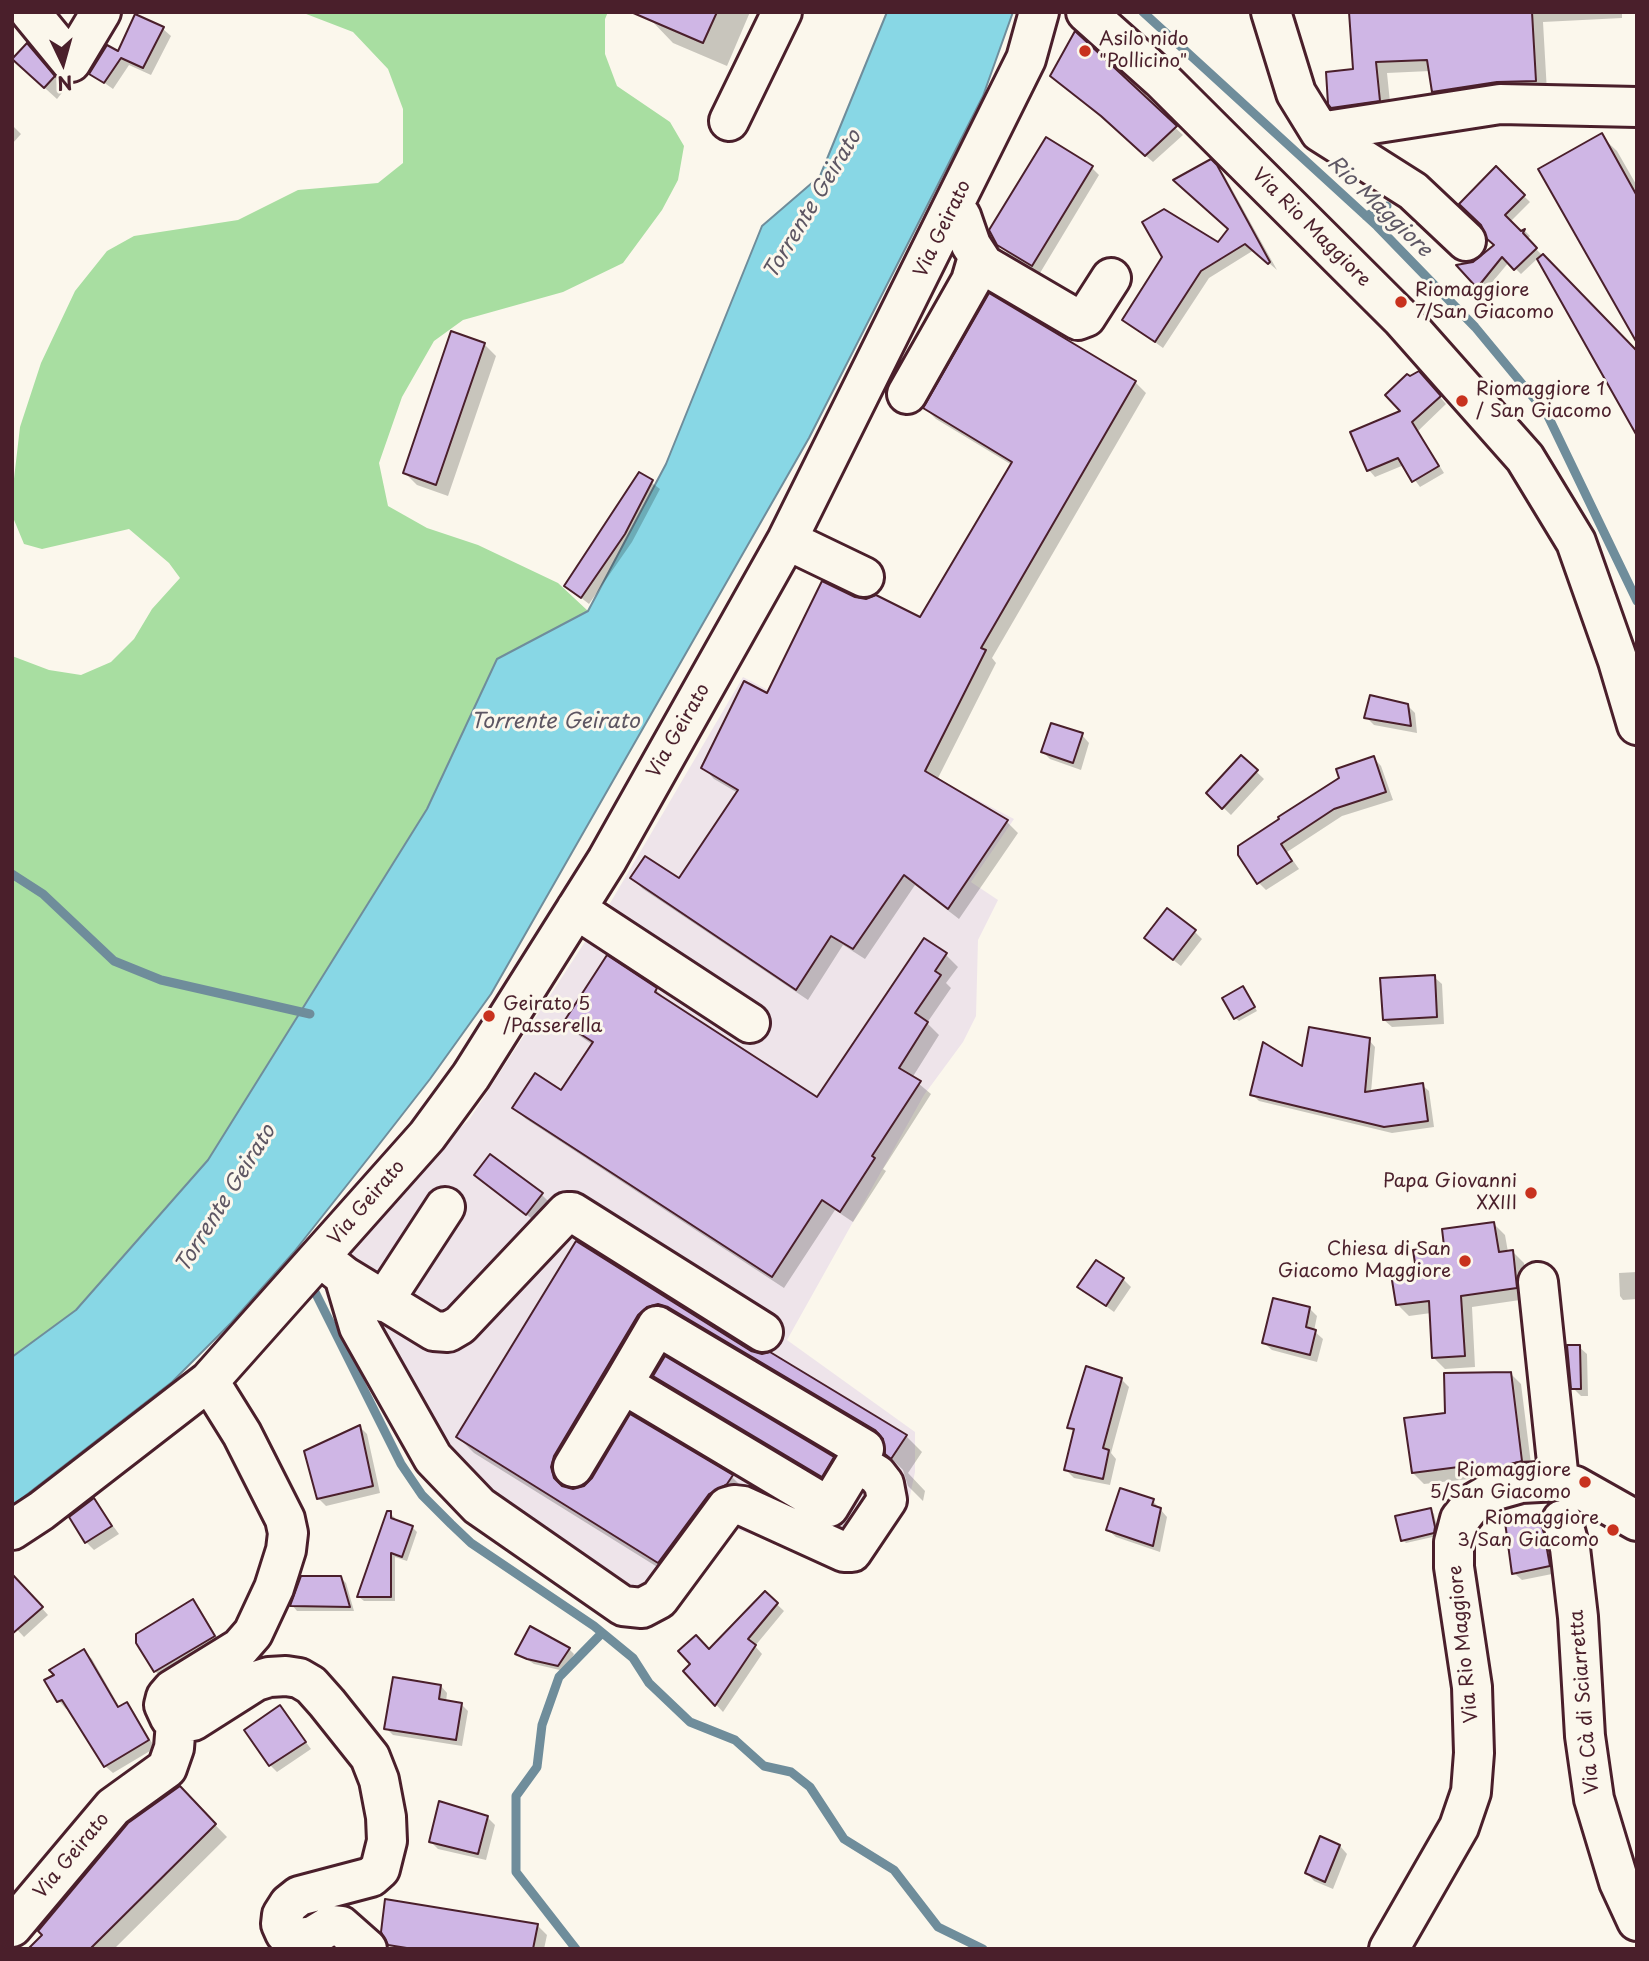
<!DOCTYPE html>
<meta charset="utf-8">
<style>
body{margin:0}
#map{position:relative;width:1649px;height:1961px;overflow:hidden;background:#fbf7ec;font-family:"Playpen Sans",sans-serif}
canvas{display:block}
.frame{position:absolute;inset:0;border:14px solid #4a1f2b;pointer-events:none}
.north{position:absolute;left:28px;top:28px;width:70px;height:70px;-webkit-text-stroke:5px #fbf7ec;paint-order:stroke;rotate:175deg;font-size:19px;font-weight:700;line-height:28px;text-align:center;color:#4a1f2b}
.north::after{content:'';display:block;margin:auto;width:24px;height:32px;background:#4a1f2b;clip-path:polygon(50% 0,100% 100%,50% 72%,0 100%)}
</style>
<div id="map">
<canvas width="1649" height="1961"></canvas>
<div class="frame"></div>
<div class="north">N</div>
</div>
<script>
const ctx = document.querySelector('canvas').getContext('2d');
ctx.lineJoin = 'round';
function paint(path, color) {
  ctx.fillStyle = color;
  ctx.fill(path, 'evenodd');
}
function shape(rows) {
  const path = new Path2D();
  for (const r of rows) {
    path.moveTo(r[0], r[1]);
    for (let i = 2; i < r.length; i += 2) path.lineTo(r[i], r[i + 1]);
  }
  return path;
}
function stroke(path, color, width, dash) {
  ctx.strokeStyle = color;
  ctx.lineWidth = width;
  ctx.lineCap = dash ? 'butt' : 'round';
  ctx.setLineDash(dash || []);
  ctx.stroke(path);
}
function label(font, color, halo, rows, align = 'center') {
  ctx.font = font + ' "Playpen Sans",sans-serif';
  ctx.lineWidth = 6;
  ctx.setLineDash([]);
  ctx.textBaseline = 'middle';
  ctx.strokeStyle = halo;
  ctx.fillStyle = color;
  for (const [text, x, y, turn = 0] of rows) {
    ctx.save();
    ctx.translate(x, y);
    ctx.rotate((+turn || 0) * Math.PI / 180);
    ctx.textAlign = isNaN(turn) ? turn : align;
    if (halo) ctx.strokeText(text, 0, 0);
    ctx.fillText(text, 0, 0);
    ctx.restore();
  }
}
paint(shape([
 [743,677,1014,819,971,882,998,900,978,940,976,1016,963,1042,924,1095,787,1340,915,1432,915,1472,907,1510,865,1561,818,1556,732,1528,661,1616,390,1419,336,1323,322,1283,408,1174,469,1120,609,905]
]), '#eee4ea');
paint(shape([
 [301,12,608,12,605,19,605,54,617,86,670,122,684,146,678,180,662,210,623,263,563,292,463,320,434,341,402,397,379,463,388,506,427,528,478,545,558,583,588,611,497,659,427,809,208,1160,76,1310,12,1357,12,656,49,670,81,675,111,662,134,639,152,609,180,578,169,563,129,529,42,549,24,544,12,515,12,496,20,427,41,363,75,291,107,251,134,236,238,220,298,190,378,183,403,163,403,109,388,69,353,32]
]), '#a8dea1');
const water = shape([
 [887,12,1013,12,983,96,809,438,491,994,430,1079,370,1156,294,1252,231,1323,172,1382,12,1506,12,1357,76,1310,208,1160,427,809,497,659,588,611,666,464,762,226,820,176,887,12]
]);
paint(water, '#88d7e5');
stroke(water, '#6f8d9b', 2);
paint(shape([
 [653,12,750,12,727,66,673,43,650,19],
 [1351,12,1622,12,1622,18,1543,22,1547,92,1445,103,1434,92,1430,71,1387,73,1391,112,1344,119,1332,107,1355,71],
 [163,29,171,36,151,75,129,65,113,89,92,74,118,53],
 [1075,34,1183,135,1153,162,1052,76],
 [39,57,65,89,57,99,26,71],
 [12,125,21,134,12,144],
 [1601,136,1617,151,1637,186,1637,339],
 [1210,161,1224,175,1277,270,1254,250,1209,278,1163,348,1124,320,1218,245,1230,229],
 [1092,168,1099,175,1040,273,1007,253,999,244],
 [1496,169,1530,202,1510,222,1521,233,1525,231,1530,236,1527,240,1542,255,1634,350,1637,348,1637,432,1538,258,1521,274,1509,262,1484,292,1460,266,1474,263,1496,246],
 [484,344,496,356,448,496,417,485,405,473],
 [1425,380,1446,404,1418,431,1444,473,1420,487,1404,465,1375,477,1369,470,1353,433,1403,411],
 [1135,382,1146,393,992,658,996,663,937,780,1007,822,1018,833,959,919,915,885,865,959,843,945,808,1000,643,889,632,878,680,880,738,793,714,779,703,767,855,599,921,620,1012,465,936,419,925,408],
 [640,474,660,489,632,542,589,604,566,586],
 [1407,705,1415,713,1417,733,1374,725,1366,717],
 [1082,735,1089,743,1081,770,1050,759,1043,752],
 [1241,757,1264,779,1231,815,1208,793],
 [1374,758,1381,766,1393,800,1342,816,1287,852,1299,869,1266,890,1259,883,1240,847],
 [1195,932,1202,939,1181,966,1154,945],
 [924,940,946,955,958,967,946,983,951,988,927,1023,939,1035,912,1078,931,1094,883,1169,886,1171,853,1222,835,1210,784,1288,526,1119,514,1108,562,1093,593,1045,577,1034,565,1023,607,958,656,990,669,1003,818,1100],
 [1434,977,1442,984,1444,1024,1392,1027,1384,1020],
 [1246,992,1257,1011,1239,1021,1235,1018],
 [1369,1040,1375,1047,1371,1092,1422,1085,1429,1091,1434,1127,1392,1133,1259,1101,1252,1094,1303,1068],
 [483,1182,541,1194,549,1202,535,1221],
 [1494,1224,1505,1235,1508,1252,1512,1251,1524,1263,1527,1299,1472,1307,1475,1367,1445,1369,1434,1358,1431,1313,1409,1316,1398,1305,1418,1272],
 [577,1243,751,1352,906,1436,922,1452,908,1473,925,1491,923,1501,908,1486,903,1470,886,1453,885,1441,686,1323,566,1484,568,1489,573,1491,585,1487,593,1479,631,1416,732,1477,748,1493,675,1578,474,1453,458,1437],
 [1637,1272,1637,1299,1623,1300,1620,1296,1619,1273],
 [1123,1279,1131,1287,1114,1312,1080,1287],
 [1310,1309,1317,1316,1314,1331,1323,1339,1317,1362,1272,1350,1264,1343],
 [1579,1347,1587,1354,1588,1396,1581,1396,1573,1388],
 [1510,1373,1521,1384,1532,1472,1424,1484,1413,1473,1447,1415],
 [655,1376,833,1458,849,1474,838,1492,671,1392],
 [1121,1379,1129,1387,1111,1453,1116,1459,1110,1485,1074,1478,1066,1470,1075,1433,1069,1427],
 [360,1427,367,1434,380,1493,326,1506,318,1498],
 [863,1496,878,1511,858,1541,842,1526,849,1519],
 [94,1500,119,1534,94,1550,86,1542],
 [1153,1501,1167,1517,1160,1552,1116,1537,1108,1530],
 [1431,1510,1434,1514,1438,1531,1437,1536,1406,1543,1403,1540],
 [390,1513,395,1518,395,1521,412,1527,417,1532,407,1561,395,1557,395,1601,364,1601,359,1597],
 [1540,1517,1548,1525,1557,1573,1522,1580,1514,1573],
 [340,1577,346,1583,354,1611,297,1611,292,1605],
 [23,1587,48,1615,24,1637,12,1624],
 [765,1593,784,1611,755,1646,762,1654,723,1712,685,1671,709,1651],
 [192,1602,200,1609,221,1644,163,1679,155,1671,138,1643],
 [569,1649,574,1654,564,1671,534,1664,517,1653],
 [84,1651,92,1659,120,1708,127,1704,134,1712,155,1748,113,1773,105,1766,69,1707,66,1709,59,1701],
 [441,1686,447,1693,446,1702,461,1704,468,1711,462,1746,393,1735,386,1728],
 [280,1707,311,1749,277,1772,270,1765],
 [179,1788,227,1837,114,1949,30,1949],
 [487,1817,495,1825,486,1860,438,1849,431,1842],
 [1340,1846,1347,1854,1333,1889,1314,1881,1307,1873],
 [537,1925,547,1935,544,1949,423,1949,391,1943,391,1946,389,1944]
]), '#0003');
stroke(shape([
 [1143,12,1377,226,1475,327,1547,414,1637,601],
 [1366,216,1387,206],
 [12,874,43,894,114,961,161,980,310,1014],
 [314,1290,401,1464,422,1495,451,1524,471,1543,594,1626,633,1658,649,1683,690,1722,735,1740,764,1766,791,1772,810,1787,844,1839,894,1870,938,1927,983,1949],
 [576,1949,516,1872,516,1796,537,1767,542,1725,559,1677,601,1634]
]), '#6f8d9b', 9);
const building = shape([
 [631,12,717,12,703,43,631,12],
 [1349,12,1532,12,1536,81,1497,82,1432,92,1427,60,1376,62,1380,101,1331,108,1328,104,1326,72,1353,69,1349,12],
 [135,14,164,27,143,68,121,58,104,83,89,74,107,45,118,51,135,14],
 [1075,31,1177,126,1145,156,1101,116,1050,76,1075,31],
 [27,43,55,76,44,88,12,59,27,43],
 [1602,133,1637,196,1637,343,1538,169,1602,133],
 [1046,137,1093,166,1032,266,997,245,989,230,1046,137],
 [1211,159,1217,165,1270,262,1268,264,1245,244,1201,271,1155,342,1122,320,1162,257,1142,222,1164,209,1218,242,1228,229,1173,180,1211,159],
 [1496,166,1525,195,1505,215,1521,231,1525,229,1523,233,1537,248,1514,270,1502,257,1477,288,1456,265,1473,262,1494,245,1487,239,1481,225,1459,204,1496,166],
 [1543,254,1637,351,1637,436,1537,259,1543,254],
 [989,293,1136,381,981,648,986,650,925,771,1008,820,948,909,904,875,853,949,831,936,796,990,630,878,645,856,679,878,738,790,701,768,744,681,767,693,822,581,855,597,866,599,876,595,920,617,1012,462,923,408,989,293],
 [451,331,485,343,436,485,403,473,451,331],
 [1419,371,1441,396,1412,422,1439,466,1412,482,1398,458,1367,471,1350,432,1400,411,1385,395,1407,374,1410,376,1419,371],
 [639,472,653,480,625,534,581,598,564,586,639,472],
 [1370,695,1408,704,1411,726,1364,718,1370,695],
 [1051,723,1083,733,1073,763,1041,752,1051,723],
 [1241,755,1258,770,1222,809,1206,793,1241,755],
 [1374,756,1386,792,1334,809,1281,844,1292,861,1257,884,1238,855,1238,846,1279,819,1278,817,1339,778,1336,769,1374,756],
 [1167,908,1196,930,1173,960,1144,938,1167,908],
 [924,938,947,953,935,971,941,975,915,1013,928,1022,899,1068,921,1081,872,1156,875,1158,840,1212,822,1200,772,1277,512,1108,535,1073,561,1090,593,1042,563,1023,607,955,657,988,655,992,817,1097,924,938],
 [1435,975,1437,1017,1383,1020,1380,978,1435,975],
 [1243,986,1255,1007,1234,1019,1222,998,1243,986],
 [1309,1027,1370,1038,1365,1092,1423,1083,1428,1121,1384,1127,1250,1095,1263,1042,1302,1066,1309,1027],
 [490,1154,543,1193,526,1215,474,1175,490,1154],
 [1494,1222,1499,1252,1513,1250,1517,1288,1461,1296,1465,1356,1432,1358,1429,1301,1396,1305,1391,1274,1416,1270,1413,1250,1444,1246,1442,1229,1494,1222],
 [576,1241,751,1351,762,1354,770,1352,907,1435,891,1459,885,1454,883,1439,875,1430,668,1307,658,1304,647,1307,638,1315,554,1456,551,1467,554,1478,562,1486,573,1489,584,1486,592,1478,630,1414,733,1475,727,1484,709,1494,658,1563,456,1437,576,1241],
 [1096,1260,1124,1278,1106,1306,1077,1287,1096,1260],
 [1273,1298,1310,1307,1306,1327,1316,1330,1310,1355,1262,1343,1273,1298],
 [1567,1345,1580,1345,1581,1389,1571,1389,1567,1345],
 [665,1356,834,1457,822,1477,653,1376,665,1356],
 [1086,1366,1122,1378,1103,1448,1109,1450,1103,1479,1064,1470,1074,1429,1067,1428,1086,1366],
 [1511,1372,1522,1461,1483,1472,1482,1464,1412,1473,1404,1418,1445,1413,1444,1373,1511,1372],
 [360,1425,373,1486,317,1499,304,1451,360,1425],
 [1120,1488,1154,1499,1152,1505,1161,1508,1153,1546,1106,1530,1120,1488],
 [94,1498,112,1526,85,1543,69,1517,94,1498],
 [1431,1508,1435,1527,1434,1533,1401,1541,1395,1516,1431,1508],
 [387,1511,391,1511,391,1518,413,1526,402,1557,391,1553,391,1597,357,1597,387,1511],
 [1541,1516,1550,1566,1512,1574,1505,1522,1541,1516],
 [12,1574,43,1607,12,1634,12,1574],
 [301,1576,341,1576,350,1607,290,1606,301,1576],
 [765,1591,778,1603,748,1639,756,1645,715,1706,683,1671,690,1664,678,1651,696,1635,709,1649,765,1591],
 [193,1599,215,1636,154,1672,136,1643,136,1634,193,1599],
 [530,1626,570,1648,558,1666,527,1659,515,1654,530,1626],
 [84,1649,118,1707,127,1702,149,1740,104,1767,62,1700,57,1702,44,1680,54,1675,49,1670,84,1649],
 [393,1677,441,1685,439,1699,462,1703,456,1740,384,1729,393,1677],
 [280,1705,306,1742,269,1766,244,1730,280,1705],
 [180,1786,216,1824,90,1949,28,1949,42,1935,38,1931,128,1823,180,1786],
 [439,1801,488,1816,478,1854,429,1842,439,1801],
 [1320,1836,1340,1845,1325,1882,1305,1873,1320,1836],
 [385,1899,538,1924,533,1949,413,1949,388,1945,381,1932,385,1899]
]);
paint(building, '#cfb6e5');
stroke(building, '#4a1f2b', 2);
const minor = shape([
 [30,12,71,62,101,12],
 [1086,12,1161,79,1401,318,1525,458,1576,542,1618,661,1637,725],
 [1271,12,1296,93,1320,132,1413,191,1466,241],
 [729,121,782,12],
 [1320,132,1500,104,1637,107],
 [953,209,961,216,971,245,984,265,1078,320,1086,317,1111,278],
 [907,394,971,281,978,257],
 [787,540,864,577],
 [576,909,750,1023],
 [320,1257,344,1276,359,1327,433,1458,479,1506,623,1606,642,1608,659,1599,727,1507,734,1505,743,1506,844,1552,852,1552,887,1500,884,1484,877,1475,856,1462],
 [344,1276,434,1331,448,1332,460,1325,563,1216,567,1212,572,1212,763,1332],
 [1538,1282,1559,1481],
 [383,1302,445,1207],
 [657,1326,864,1449,829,1507,623,1384,657,1326],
 [209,1381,242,1434,285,1519,288,1533,286,1550,274,1588,253,1633,240,1648,172,1690,166,1697,164,1705,170,1718,176,1722,193,1721,256,1681,269,1677,286,1676,299,1678,311,1685,327,1703,370,1757,379,1780,386,1817,387,1841,380,1869,371,1877,299,1896,289,1904,282,1915,281,1924,285,1933,299,1938,313,1936,331,1925,341,1926,367,1949],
 [573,1467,623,1384],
 [1562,1520,1570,1548,1578,1617,1585,1736,1594,1799,1619,1882,1637,1921],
 [12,1530,41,1511,209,1381,427,1136,471,1076,607,860,787,540,1026,59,1039,12],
 [12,1927,113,1807,167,1768,174,1748,176,1722],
 [1389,1949,1459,1827,1471,1792,1474,1753,1472,1687,1454,1567,1454,1542,1460,1519,1472,1504,1496,1490,1521,1483,1559,1481,1575,1486,1637,1521]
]);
stroke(minor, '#4a1f2b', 44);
stroke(minor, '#fbf7ec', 38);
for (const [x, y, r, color] of [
 [1085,51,7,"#c8321e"],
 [1401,302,7,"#c8321e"],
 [1462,401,7,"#c8321e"],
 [489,1016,7,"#c8321e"],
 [1531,1193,7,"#c8321e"],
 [1465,1261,7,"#c8321e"],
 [1585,1482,7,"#c8321e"],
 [1613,1530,7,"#c8321e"]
]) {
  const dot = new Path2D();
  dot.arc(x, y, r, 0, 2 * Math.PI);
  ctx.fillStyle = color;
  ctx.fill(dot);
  stroke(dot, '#fbf7ec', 2.5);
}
label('19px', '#4a1f2b', '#fbf7ec', [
 ["Asilo nido",1099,40],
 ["\"Pollicino\"",1099,62],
 ["Riomaggiore",1415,291],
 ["7/San Giacomo",1415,313],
 ["Riomaggiore 1",1476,390],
 ["/ San Giacomo",1476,412],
 ["Geirato 5",503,1005],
 ["/Passerella",503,1027],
 ["Papa Giovanni",1517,1182,"right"],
 ["XXIII",1517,1204,"right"],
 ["Chiesa di San",1451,1250,"right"],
 ["Giacomo Maggiore",1451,1272,"right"],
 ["Riomaggiore",1571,1471,"right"],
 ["5/San Giacomo",1571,1493,"right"],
 ["Riomaggiore",1599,1519,"right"],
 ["3/San Giacomo",1599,1541,"right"]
], 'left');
label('19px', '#4a1f2b', '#fbf7ec', [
 ["Via Rio Maggiore",1311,228,45],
 ["Via Geirato",943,229,-64],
 ["Via Geirato",679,731,-60],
 ["Via Geirato",367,1203,-49],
 ["Via Rio Maggiore",1464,1644,-96],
 ["Via Cà di Sciarretta",1585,1702,-95],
 ["Via Geirato",72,1856,-50]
]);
label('italic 21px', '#5d5663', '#fbf7ec', [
 ["Torrente Geirato",813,205,-59],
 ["Rio Maggiore",1379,207,44],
 ["Torrente Geirato",555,722],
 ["Torrente Geirato",226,1199,-58]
]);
</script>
